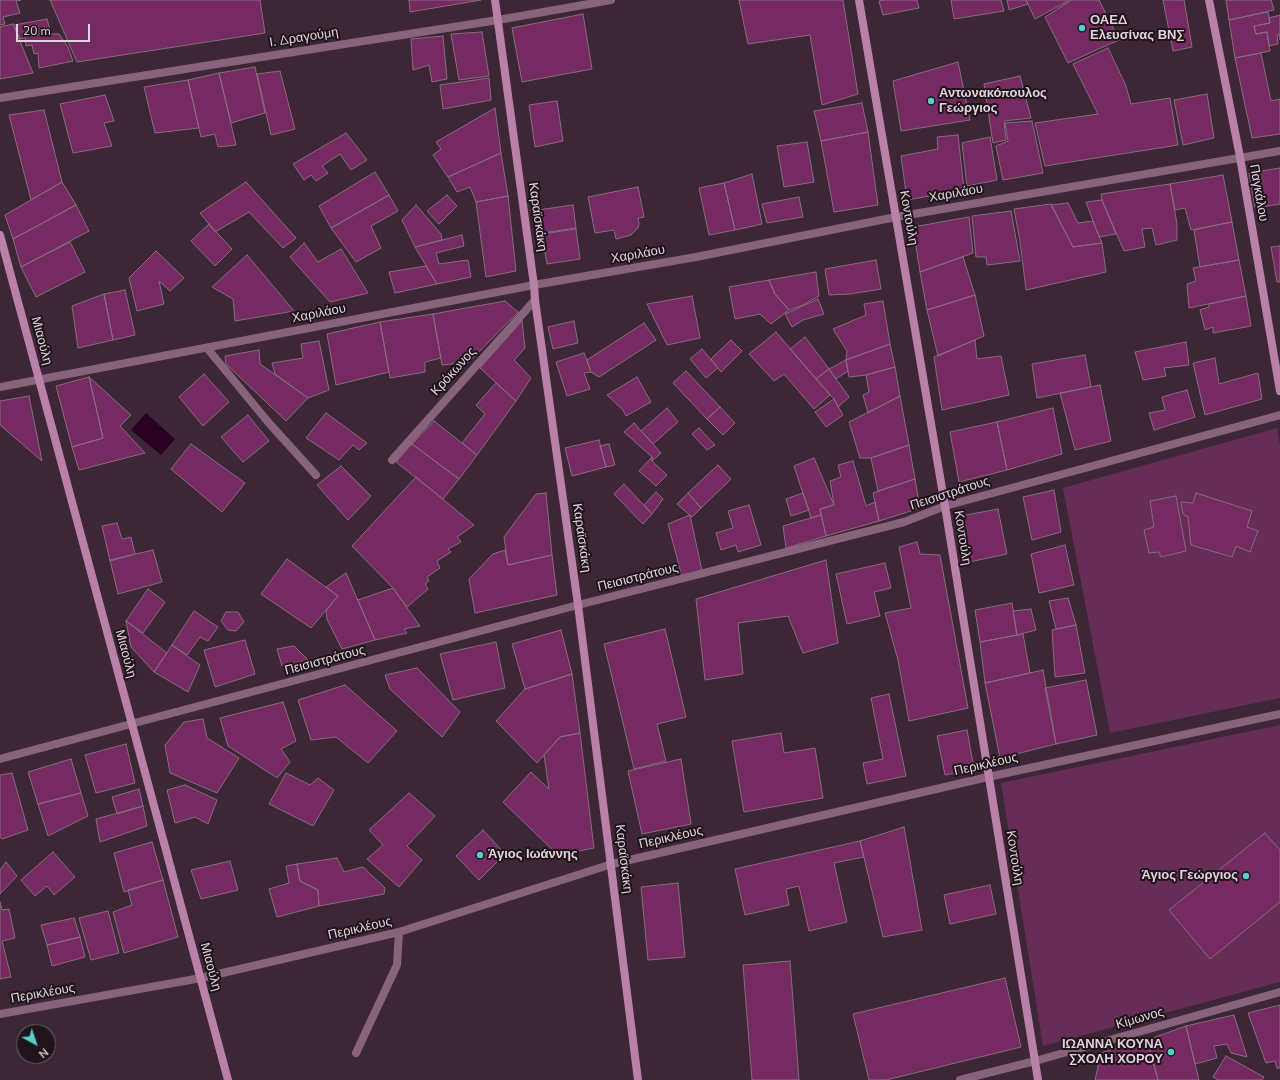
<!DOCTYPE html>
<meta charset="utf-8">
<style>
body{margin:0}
#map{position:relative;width:1280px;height:1080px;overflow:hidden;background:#3d2736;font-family:"Nunito Sans",sans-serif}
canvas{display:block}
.north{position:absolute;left:16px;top:1024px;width:40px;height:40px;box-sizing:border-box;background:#1e141a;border:1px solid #6c6068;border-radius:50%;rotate:140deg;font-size:11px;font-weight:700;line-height:16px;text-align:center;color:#e1d2dc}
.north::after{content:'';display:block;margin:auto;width:14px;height:18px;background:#55cec5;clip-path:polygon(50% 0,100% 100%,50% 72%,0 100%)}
.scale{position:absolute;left:16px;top:24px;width:74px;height:18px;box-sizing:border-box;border:2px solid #e1d2dc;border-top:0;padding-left:5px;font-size:12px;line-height:14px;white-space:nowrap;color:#e1d2dc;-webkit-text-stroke:3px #1e141a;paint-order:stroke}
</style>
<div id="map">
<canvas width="1280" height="1080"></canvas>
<div class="north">N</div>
<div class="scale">20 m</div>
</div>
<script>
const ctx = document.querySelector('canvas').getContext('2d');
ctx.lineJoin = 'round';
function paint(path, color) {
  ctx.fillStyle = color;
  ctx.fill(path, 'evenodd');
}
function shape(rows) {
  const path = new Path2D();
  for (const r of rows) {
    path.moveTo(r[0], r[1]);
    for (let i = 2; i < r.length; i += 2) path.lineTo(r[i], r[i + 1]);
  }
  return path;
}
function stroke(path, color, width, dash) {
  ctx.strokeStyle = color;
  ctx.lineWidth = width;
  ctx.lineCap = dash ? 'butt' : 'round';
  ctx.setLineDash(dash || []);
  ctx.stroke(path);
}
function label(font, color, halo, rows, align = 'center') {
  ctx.font = font + ' "Nunito Sans",sans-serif';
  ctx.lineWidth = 4;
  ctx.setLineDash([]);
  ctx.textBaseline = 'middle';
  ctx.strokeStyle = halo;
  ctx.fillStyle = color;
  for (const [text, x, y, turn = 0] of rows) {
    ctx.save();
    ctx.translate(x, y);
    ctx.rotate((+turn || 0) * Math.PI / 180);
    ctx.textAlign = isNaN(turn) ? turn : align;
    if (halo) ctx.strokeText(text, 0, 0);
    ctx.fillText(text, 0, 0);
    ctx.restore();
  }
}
paint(shape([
 [1277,428,1280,445,1280,698,1110,733,1063,488],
 [1280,725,1280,982,1043,1046,1001,783]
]), '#662d56');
paint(shape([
 [146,413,175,439,161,455,131,430]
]), '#280220');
const building = shape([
 [0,0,21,0,16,1,20,13,3,17,5,24,0,25,0,0],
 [50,0,260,0,265,33,77,62,50,0],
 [409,0,481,0,410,12,409,0],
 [739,0,843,0,858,94,822,105,810,35,748,44,739,0],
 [884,0,917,0,919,8,883,15,879,1,884,0],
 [951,0,1001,0,1004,11,954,19,951,0],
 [1007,0,1026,0,1028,4,1009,10,1007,0],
 [1026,0,1068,0,1068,1,1035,19,1026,0],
 [1070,0,1099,0,1119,40,1103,47,1068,63,1045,17,1070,1,1070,0],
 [1163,0,1184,0,1192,47,1173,51,1163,0],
 [1226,0,1271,0,1274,10,1229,20,1226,0],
 [1268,12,1270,23,1254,26,1256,34,1267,32,1270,51,1235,58,1229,20,1268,12],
 [583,14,592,69,522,82,512,28,583,14],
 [1280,15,1280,40,1279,34,1277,35,1278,44,1269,46,1267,32,1256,34,1254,26,1270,23,1269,18,1280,15],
 [47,19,51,34,59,34,68,47,73,61,39,68,38,53,34,54,32,45,26,46,25,38,20,39,14,25,47,19],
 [13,24,33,73,0,79,0,27,13,24],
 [482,32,489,76,459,80,451,34,482,32],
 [443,36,447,79,432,82,429,65,413,70,411,39,443,36],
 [1108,48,1126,86,1131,104,1170,98,1178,145,1045,166,1035,123,1098,114,1073,64,1108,48],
 [1261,53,1271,101,1280,99,1280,134,1252,138,1235,58,1261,53],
 [958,62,970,120,901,131,893,81,958,62],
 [255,67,265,113,231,123,219,73,255,67],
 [280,71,295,129,271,135,257,74,280,71],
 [219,73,236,145,218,147,215,134,201,137,188,80,219,73],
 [1020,76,1031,118,1004,121,1006,140,993,143,984,84,1020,76],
 [489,78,491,100,443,109,440,85,489,78],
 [188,80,199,128,155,133,144,87,188,80],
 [1207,94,1214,138,1183,145,1174,100,1207,94],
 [105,95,114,121,104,123,112,146,73,153,60,104,105,95],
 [557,101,563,141,535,147,529,105,557,101],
 [862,103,868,132,821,141,814,111,862,103],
 [495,108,501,153,448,177,433,155,441,149,436,142,495,108],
 [44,110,62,182,31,200,9,115,44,110],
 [1032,121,1043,173,1003,180,996,146,1008,141,1005,123,1032,121],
 [868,132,878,205,834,212,821,141,868,132],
 [346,133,367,160,351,170,340,154,322,166,328,173,316,181,311,175,304,180,293,164,346,133],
 [958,135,964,190,907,200,901,156,938,149,937,137,958,135],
 [990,137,997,180,967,186,962,143,990,137],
 [807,142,814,182,784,187,777,146,807,142],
 [501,153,508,196,476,202,470,187,457,192,448,177,501,153],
 [1280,168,1280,204,1255,208,1249,173,1280,168],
 [375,172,389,195,331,228,319,206,375,172],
 [752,174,762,224,735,230,724,183,752,174],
 [1223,175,1232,222,1191,230,1185,208,1175,210,1170,184,1223,175],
 [62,182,76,205,13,239,5,215,62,182],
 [246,182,296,238,283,248,249,212,215,232,200,213,246,182],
 [724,183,735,230,709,235,699,188,724,183],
 [1170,184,1177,224,1177,240,1156,245,1152,228,1142,229,1145,247,1124,251,1102,200,1101,194,1170,184],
 [638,187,644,217,638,218,639,224,638,228,631,235,616,239,614,230,595,233,588,197,638,187],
 [389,195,398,211,371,226,381,248,356,262,331,228,389,195],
 [447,195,457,206,439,224,427,211,447,195],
 [508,196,516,271,486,277,476,202,508,196],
 [799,197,803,217,767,223,762,204,799,197],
 [1102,200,1116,234,1099,237,1086,202,1102,200],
 [1068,203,1078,223,1093,221,1102,243,1073,247,1051,205,1068,203],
 [1051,204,1073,247,1102,243,1106,272,1026,290,1020,241,1014,209,1051,204],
 [76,205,89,231,21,267,13,239,76,205],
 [416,205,441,234,442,240,415,247,402,220,416,205],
 [573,205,576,228,542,233,538,210,573,205],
 [1011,211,1020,261,987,265,986,257,976,257,972,216,1011,211],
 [969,217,973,253,920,272,913,227,969,217],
 [1232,222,1239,260,1200,267,1194,230,1232,222],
 [209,224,232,249,215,266,191,241,209,224],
 [576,229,580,259,547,264,542,234,576,229],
 [462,235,464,246,436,253,439,264,468,260,471,277,437,284,415,247,462,235],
 [70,242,85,272,36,297,21,267,70,242],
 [304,243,318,262,341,249,368,293,330,302,290,257,304,243],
 [1280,246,1280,282,1277,282,1271,247,1280,246],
 [156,251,184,278,170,291,159,281,164,304,137,311,129,278,156,251],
 [247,255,294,311,235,321,233,299,212,287,247,255],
 [963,257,975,295,927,310,920,272,963,257],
 [876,260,881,289,850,294,829,295,825,269,876,260],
 [1239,260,1246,296,1189,308,1187,284,1196,281,1193,268,1239,260],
 [426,266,437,284,395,293,389,272,426,266],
 [816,272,819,296,803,305,789,310,775,294,769,280,816,272],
 [769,280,775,294,789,310,771,324,760,314,735,319,729,287,769,280],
 [125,290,135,335,113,340,104,294,125,290],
 [104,294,113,340,78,348,72,306,104,294],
 [975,295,984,336,938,356,927,310,975,295],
 [692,296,700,338,667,345,647,304,692,296],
 [1246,296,1251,326,1213,333,1213,327,1205,330,1200,310,1209,307,1209,304,1246,296],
 [818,299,824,314,803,320,792,327,785,314,818,299],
 [505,301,518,312,469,362,442,365,433,314,505,301],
 [883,301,890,344,846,360,847,351,833,329,866,315,864,304,883,301],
 [433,314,441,358,425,362,425,372,390,378,380,322,433,314],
 [522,321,525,348,514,360,531,378,516,401,480,368,522,321],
 [574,321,578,343,553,349,548,327,574,321],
 [380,322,389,372,336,385,327,334,380,322],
 [644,323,656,340,599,377,591,372,587,360,644,323],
 [776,332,830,395,814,409,784,374,774,381,749,354,776,332],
 [805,337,829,369,816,379,790,349,805,337],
 [731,340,742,351,721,372,711,359,731,340],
 [975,340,977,359,1001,356,1009,395,942,410,934,357,975,340],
 [319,341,329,390,308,398,275,374,272,363,303,358,301,344,319,341],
 [1186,342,1189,365,1164,368,1166,376,1143,380,1135,352,1186,342],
 [890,344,895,367,866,375,849,377,846,360,890,344],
 [702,349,718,368,706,378,690,359,702,349],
 [259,350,260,364,308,398,286,421,226,364,225,356,259,350],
 [584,353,591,372,584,373,590,389,567,396,556,362,584,353],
 [1085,355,1091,387,1037,398,1032,364,1085,355],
 [1215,358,1219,384,1258,373,1262,399,1205,415,1193,363,1215,358],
 [846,360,848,371,836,379,829,369,846,360],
 [895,367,900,396,868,413,863,395,869,392,866,375,895,367],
 [829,369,849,397,838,407,834,399,816,379,829,369],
 [686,371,720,407,707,419,673,383,686,371],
 [204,374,229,402,203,426,179,397,204,374],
 [89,377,103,438,72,447,56,386,89,377],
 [89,377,131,415,120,426,145,453,79,470,72,447,103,438,89,377],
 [637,377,651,402,626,416,623,410,607,395,637,377],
 [496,383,516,401,477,455,462,443,485,414,476,405,496,383],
 [1100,385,1111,441,1075,450,1060,393,1100,385],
 [1187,390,1195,417,1154,430,1149,413,1165,410,1162,397,1187,390],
 [29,396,42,461,0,425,0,401,29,396],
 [900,396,909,445,871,458,860,458,849,422,900,396],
 [834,399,843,415,826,427,815,412,834,399],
 [720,407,735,423,723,435,707,419,720,407],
 [667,408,678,422,653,444,641,431,667,408],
 [1053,408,1062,454,1007,470,997,422,1053,408],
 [326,413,367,443,359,450,353,445,339,460,306,438,326,413],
 [248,415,269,441,243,462,221,437,248,415],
 [434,421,477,455,459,479,412,444,434,421],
 [997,422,1007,470,959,482,950,432,997,422],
 [634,423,661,453,652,461,652,457,624,432,634,423],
 [699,428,715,445,707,450,692,434,699,428],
 [599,440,606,467,572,476,565,448,599,440],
 [191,444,245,483,222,512,171,469,191,444],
 [412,444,459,479,443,499,396,462,412,444],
 [609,444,615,465,606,467,600,446,609,444],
 [909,445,915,479,878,491,871,458,909,445],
 [652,457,652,461,667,475,656,486,639,471,652,457],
 [814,458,834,505,820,509,821,515,811,518,794,466,814,458],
 [853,461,866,506,875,502,879,521,826,536,820,509,834,505,830,481,841,477,838,465,853,461],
 [718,465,731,479,701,508,688,493,718,465],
 [341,466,371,496,348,520,317,485,341,466],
 [416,477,474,525,457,537,461,542,448,549,451,552,437,561,440,568,427,577,429,581,425,584,428,589,407,607,393,588,352,546,416,477],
 [915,479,920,508,879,521,873,493,915,479],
 [624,484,652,514,643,524,614,494,624,484],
 [1054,490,1061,532,1032,540,1023,497,1054,490],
 [656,492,663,499,652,514,644,505,656,492],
 [546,493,552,555,508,565,504,537,536,494,546,493],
 [688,493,701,508,692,517,677,504,688,493],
 [803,493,809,510,791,516,786,499,803,493],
 [1196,493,1252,511,1247,527,1258,531,1250,552,1236,546,1232,557,1191,545,1188,517,1183,514,1181,502,1193,503,1196,493],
 [1176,496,1186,551,1161,557,1159,552,1149,553,1144,530,1154,527,1150,501,1176,496],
 [749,505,761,545,738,552,736,545,721,550,716,533,733,528,728,511,749,505],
 [998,509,1007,554,969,562,961,516,998,509],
 [690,515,702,571,682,577,668,524,690,515],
 [821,515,826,536,786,548,783,526,821,515],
 [117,523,122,539,131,537,135,554,110,561,102,526,117,523],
 [917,542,920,554,940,555,968,708,909,721,898,660,885,613,911,608,899,547,917,542],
 [1065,545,1074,585,1039,593,1031,554,1065,545],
 [153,550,162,582,118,594,110,560,153,550],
 [505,550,508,565,552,555,557,595,475,613,469,579,493,554,505,550],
 [287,559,338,596,311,628,261,594,287,559],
 [826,560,838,643,803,653,788,616,738,623,743,674,705,680,696,599,826,560],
 [885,563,891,588,874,592,880,616,847,624,836,574,885,563],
 [346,573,375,640,342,649,327,619,326,611,338,596,326,587,346,573],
 [393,588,420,626,404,629,407,633,375,640,358,600,393,588],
 [148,589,165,602,143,633,126,621,148,589],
 [1068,598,1076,625,1056,629,1049,601,1068,598],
 [1012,603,1017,635,980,642,975,610,1012,603],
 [1031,609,1036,630,1017,635,1013,611,1031,609],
 [194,611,218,627,208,641,200,637,187,655,172,645,194,611],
 [226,612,238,612,244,622,236,631,228,630,221,621,226,612],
 [126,621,167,653,154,672,131,647,126,621],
 [1076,625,1085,673,1055,677,1052,630,1076,625],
 [665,629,686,717,657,724,666,761,634,769,604,644,665,629],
 [561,630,572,674,525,689,512,644,561,630],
 [1023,634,1030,673,985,683,980,642,1023,634],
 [245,640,255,674,215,687,204,650,245,640],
 [496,642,505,688,453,700,440,654,496,642],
 [172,645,200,665,188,692,154,672,172,645],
 [294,646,308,660,282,666,277,649,294,646],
 [417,668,460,712,442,737,390,689,385,675,417,668],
 [1043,670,1056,744,1000,758,985,683,1043,670],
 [572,674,580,733,560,737,537,763,496,721,525,689,572,674],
 [1086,680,1097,735,1056,744,1045,688,1086,680],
 [345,685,397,731,368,763,336,737,311,740,298,700,345,685],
 [889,694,906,776,867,784,863,763,883,759,871,698,889,694],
 [283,702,296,741,281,749,290,762,277,778,228,746,220,718,283,702],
 [203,719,207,738,239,758,217,793,170,773,165,745,184,722,203,719],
 [967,730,974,769,945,775,937,736,967,730],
 [580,733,594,848,558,855,503,802,531,772,549,789,544,755,560,737,580,733],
 [781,733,784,753,815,748,823,798,744,812,732,741,781,733],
 [126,744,135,783,96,793,85,755,126,744],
 [71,759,81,793,38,804,28,772,71,759],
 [681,759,691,824,642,834,628,771,681,759],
 [12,773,28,830,2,839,0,837,0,775,12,773],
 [286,773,310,785,318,778,334,790,313,826,269,804,286,773],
 [185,785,217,800,208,824,195,817,175,823,167,790,185,785],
 [139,789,143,806,117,814,112,797,139,789],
 [81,793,88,816,48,836,38,804,81,793],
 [409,793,435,816,407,846,422,860,399,887,367,859,383,845,369,830,409,793],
 [143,806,147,826,100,842,96,819,143,806],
 [904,827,922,930,883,937,860,841,904,827],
 [483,830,505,854,479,880,456,856,483,830],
 [1265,833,1280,850,1280,902,1210,959,1169,910,1265,833],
 [860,841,864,857,834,863,847,922,809,931,799,886,786,889,789,905,745,915,735,869,860,841],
 [152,842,163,880,124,892,114,853,152,842],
 [53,852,75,877,54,895,47,886,35,896,21,880,53,852],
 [337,858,344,872,363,867,385,888,384,894,319,906,318,890,300,881,297,864,337,858],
 [230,861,238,890,201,899,191,870,230,861],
 [6,862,17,876,0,894,0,870,6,862],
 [297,864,300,881,318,890,319,906,277,917,269,889,289,883,286,866,297,864],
 [163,880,178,937,124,953,113,912,132,905,128,890,163,880],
 [678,883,685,957,648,960,641,887,678,883],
 [990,885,996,914,950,924,944,895,990,885],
 [0,902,2,910,9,909,15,938,2,941,11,977,0,979,0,902],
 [108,911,119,953,91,960,79,918,108,911],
 [74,918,80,937,47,945,41,925,74,918],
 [80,937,85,957,52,966,47,945,80,937],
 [790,961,799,1080,752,1080,743,965,790,961],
 [1005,978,1021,1047,886,1080,869,1080,853,1014,1005,978],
 [1280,1005,1280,1068,1277,1068,1275,1061,1266,1063,1248,1013,1280,1005],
 [1234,1015,1247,1057,1231,1053,1227,1044,1214,1046,1217,1058,1195,1064,1186,1026,1234,1015],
 [1186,1026,1199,1080,1158,1080,1147,1040,1186,1026],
 [1147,1038,1158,1080,1095,1080,1101,1053,1147,1038],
 [1226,1056,1264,1077,1262,1080,1218,1080,1213,1077,1226,1056]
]);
paint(building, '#762a62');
stroke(building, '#876d7e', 1);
stroke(shape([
 [392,460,535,300]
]), '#88647c', 8);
stroke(shape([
 [0,98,498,20,611,0],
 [207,348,268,422,316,475],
 [0,387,534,285,696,257,896,217,1280,151],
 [0,759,578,605,904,522,945,506,1280,415],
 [0,1014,201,978,399,932,612,864,988,777,1280,714],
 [356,1053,397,965,399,932],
 [960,1080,1035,1061,1280,992]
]), '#88647c', 8);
stroke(shape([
 [495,0,534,285,535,300,578,605,638,1080],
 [859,0,945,506,1038,1080],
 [1209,0,1240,157,1280,391],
 [0,235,228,1080]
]), '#ba81a8', 8);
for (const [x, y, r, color] of [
 [1082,28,4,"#55cec5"],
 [931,101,4,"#55cec5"],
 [480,855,4,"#55cec5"],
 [1246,876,4,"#55cec5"],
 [1171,1052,4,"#55cec5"]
]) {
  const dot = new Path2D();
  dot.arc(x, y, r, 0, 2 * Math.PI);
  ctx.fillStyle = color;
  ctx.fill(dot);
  stroke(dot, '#1e141a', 1.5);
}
label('bold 13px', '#e1d2dc', '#1e141a', [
 ["ΟΑΕΔ",1090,21],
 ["Ελευσίνας ΒΝΣ",1090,36],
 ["Αντωνακόπουλος",939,94],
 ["Γεώργιος",939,109],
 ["Άγιος Ιωάννης",488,855],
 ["Άγιος Γεώργιος",1238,876,"right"],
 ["ΙΩΑΝΝΑ ΚΟΥΝΑ",1163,1045,"right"],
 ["ΣΧΟΛΗ ΧΟΡΟΥ",1163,1060,"right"]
], 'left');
label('13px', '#e1d2dc', '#1e141a', [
 ["Ι. Δραγούμη",304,38,-9],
 ["Παγκάλου",1258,193,80],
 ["Χαριλάου",956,194,-10],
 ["Καραϊσκάκη",537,217,82],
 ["Κοντούλη",908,218,80],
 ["Χαριλάου",638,255,-10],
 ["Χαριλάου",319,314,-11],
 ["Μιαούλη",41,341,75],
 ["Κρόκωνος",454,372,-48],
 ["Πεισιστράτους",950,494,-18],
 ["Καραϊσκάκη",581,538,82],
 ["Κοντούλη",962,538,81],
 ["Πεισιστράτους",638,578,-14],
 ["Μιαούλη",125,654,75],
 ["Πεισιστράτους",325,661,-15],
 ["Περικλέους",986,765,-13],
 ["Περικλέους",671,838,-13],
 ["Κοντούλη",1014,858,81],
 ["Καραϊσκάκη",623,859,83],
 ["Περικλέους",360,929,-13],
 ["Μιαούλη",210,967,75],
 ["Περικλέους",43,994,-10],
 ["Κίμωνος",1140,1019,-16]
]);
</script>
